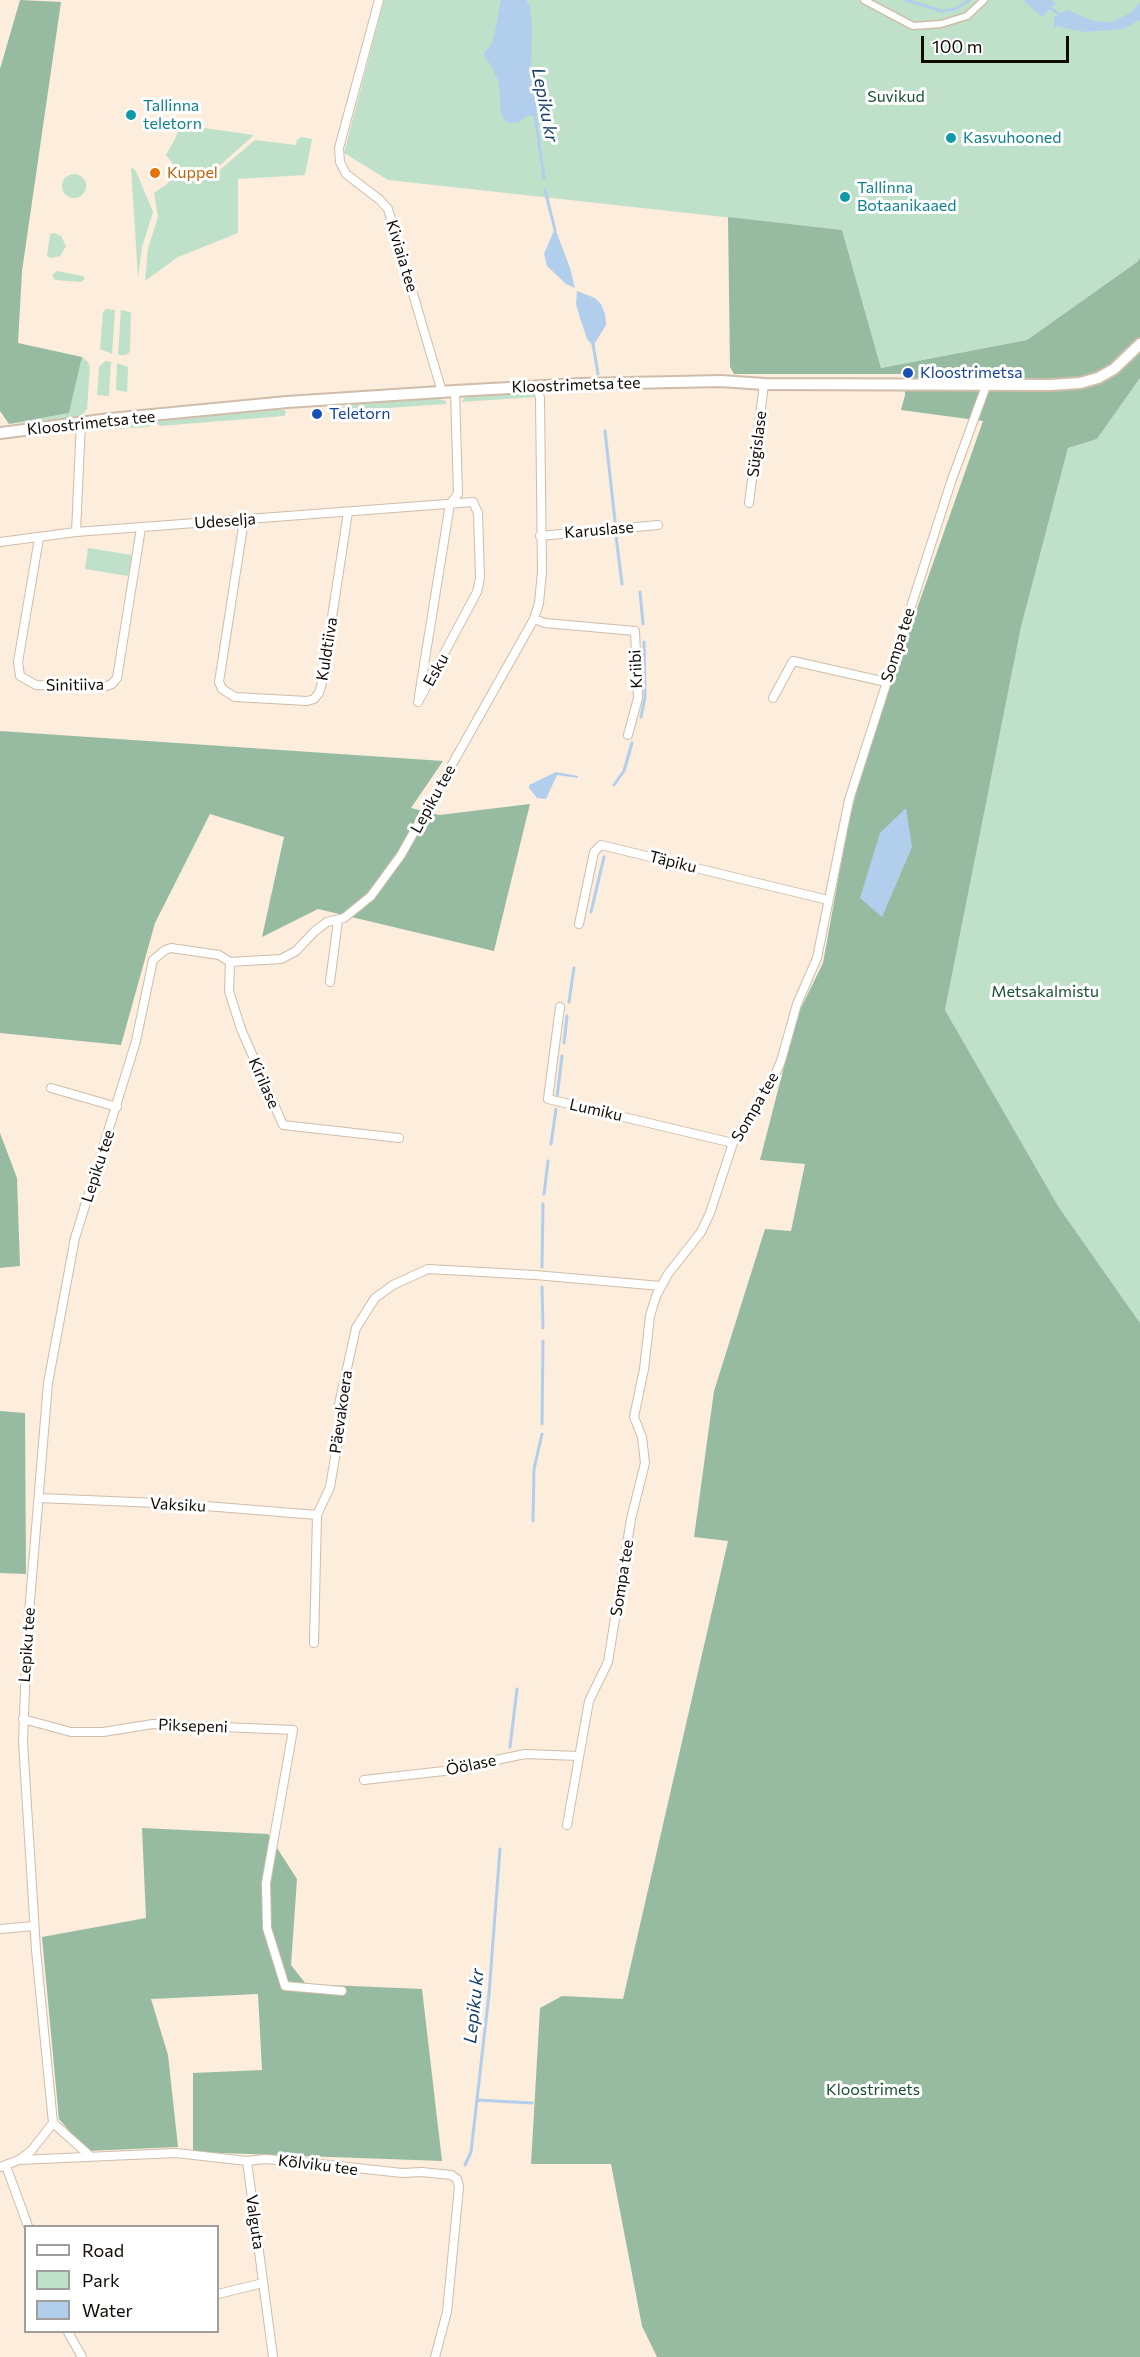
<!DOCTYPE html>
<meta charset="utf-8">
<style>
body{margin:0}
#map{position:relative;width:1140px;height:2357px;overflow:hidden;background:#fceddc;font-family:Commissioner,sans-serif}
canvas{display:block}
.legend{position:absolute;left:24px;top:2225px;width:195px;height:108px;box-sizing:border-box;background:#fff;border:2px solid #a09d9b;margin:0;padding:8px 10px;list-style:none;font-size:18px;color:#110b05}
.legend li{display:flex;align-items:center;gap:12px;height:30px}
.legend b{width:30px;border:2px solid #a09d9b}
.scale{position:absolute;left:921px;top:36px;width:148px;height:27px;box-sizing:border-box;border:3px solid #110b05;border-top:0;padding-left:8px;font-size:18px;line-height:21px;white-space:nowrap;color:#110b05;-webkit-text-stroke:4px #fff;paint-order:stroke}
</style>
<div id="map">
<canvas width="1140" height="2357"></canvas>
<ul class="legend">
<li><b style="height:8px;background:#fff"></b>Road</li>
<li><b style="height:16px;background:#c0e1c9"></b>Park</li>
<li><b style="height:16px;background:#b2ceed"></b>Water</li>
</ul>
<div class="scale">100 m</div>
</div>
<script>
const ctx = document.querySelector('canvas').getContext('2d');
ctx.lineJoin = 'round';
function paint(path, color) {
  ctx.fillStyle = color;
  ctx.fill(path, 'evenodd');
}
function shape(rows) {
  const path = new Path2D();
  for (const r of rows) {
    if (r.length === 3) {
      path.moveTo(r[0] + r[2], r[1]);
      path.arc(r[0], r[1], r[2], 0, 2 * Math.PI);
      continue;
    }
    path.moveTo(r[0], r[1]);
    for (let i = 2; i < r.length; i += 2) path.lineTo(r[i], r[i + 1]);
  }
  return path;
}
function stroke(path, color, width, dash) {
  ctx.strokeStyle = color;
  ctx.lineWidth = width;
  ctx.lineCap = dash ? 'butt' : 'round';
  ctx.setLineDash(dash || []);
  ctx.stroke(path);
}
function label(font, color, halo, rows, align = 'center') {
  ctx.font = font + ' Commissioner,sans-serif';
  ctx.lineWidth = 6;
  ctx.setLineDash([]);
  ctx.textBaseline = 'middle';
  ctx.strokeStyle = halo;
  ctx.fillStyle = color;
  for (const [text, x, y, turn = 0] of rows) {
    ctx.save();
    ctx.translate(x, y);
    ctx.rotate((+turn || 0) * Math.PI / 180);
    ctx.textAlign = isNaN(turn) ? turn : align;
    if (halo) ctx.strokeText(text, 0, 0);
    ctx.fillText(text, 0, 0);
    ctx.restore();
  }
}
paint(shape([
 [384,0,1140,0,1140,258,1137,262,1027,340,881,368,842,230,388,180,344,153],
 [183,125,254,135,208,176,209,179,255,140,296,145,297,140,301,137,312,139,305,175,238,179,238,233,178,257,145,281,148,248,158,217,154,193,167,184,172,178,173,164,166,155,175,139,179,128],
 [131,167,136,171,153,212,142,247,138,278],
 [74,186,12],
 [54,233,61,236,66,246,60,256,51,258,47,256,50,234],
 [57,271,83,276,85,279,81,282,55,280,52,275],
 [106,309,115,310,112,354,100,349,103,312],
 [121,310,130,312,131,314,130,352,126,355,118,355],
 [82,357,88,362,90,368,87,409,82,415,78,417,9,424,69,413],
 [105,361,111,362,109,396,97,395,99,367],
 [117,363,128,367,127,392,116,390],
 [1140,378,1140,1323,1058,1206,945,1010,1021,627,1068,448,1097,439],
 [528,392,535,394,535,397,461,402,467,395],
 [436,398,446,401,446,404,331,412,331,410,367,401],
 [275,410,285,410,286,413,284,416,160,426,156,423,159,420],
 [150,421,151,424,148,427,112,429,112,426],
 [88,548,132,555,128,576,85,569]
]), '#c0e1c9');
paint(shape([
 [20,0,61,2,22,271,18,343,82,357,69,413,9,424,0,411,0,69],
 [728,217,842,230,881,368,1027,340,1137,262,1140,258,1140,378,1097,439,1068,448,1021,627,945,1010,1058,1206,1140,1323,1140,2357,657,2357,642,2326,611,2164,531,2164,540,2008,562,1996,623,1999,728,1541,694,1537,714,1391,765,1229,791,1231,805,1164,760,1160,797,1016,823,963,848,825,867,751,983,421,901,410,905,395,905,374,734,374,730,367],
 [0,731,443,761,411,808,439,815,530,804,494,951,318,909,262,937,284,837,210,814,155,923,121,1045,0,1033],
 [0,1133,17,1178,20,1266,0,1268],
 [0,1411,25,1413,26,1574,0,1573],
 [142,1828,268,1834,297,1879,291,1965,306,1984,422,1989,442,2161,193,2152,193,2073,262,2070,258,1994,151,1999,168,2055,178,2147,87,2151,59,2119,42,1937,146,1918]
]), '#97bba1');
paint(shape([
 [501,0,526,0,530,6,532,24,531,67,537,115,527,116,519,122,510,123,504,120,501,113,499,83,492,67,484,56,484,52,491,45,494,36],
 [1023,0,1052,0,1056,3,1042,17],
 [1140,2,1140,20,1123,29,1086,32,1054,26,1054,17,1068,10,1094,21,1112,22,1132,12],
 [555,228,570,268,575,288,566,284,547,266,544,254],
 [577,291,595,298,601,304,605,314,606,325,593,346,587,339,581,321,576,304],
 [556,772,578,776,578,778,557,775,546,799,537,798,529,788,529,785],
 [906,808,912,847,882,917,860,898,880,833]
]), '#b2ceed');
stroke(shape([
 [906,0,942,11,955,9,970,0],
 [1048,7,1063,16],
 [535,115,544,178],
 [545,190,555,230],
 [593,344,598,374],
 [605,431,615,521],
 [616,536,622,584],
 [640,592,643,624],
 [641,717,645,697,644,642],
 [614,785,624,771,632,743],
 [591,912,604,857],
 [569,1002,574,968],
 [564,1043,567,1016],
 [557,1097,562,1056],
 [551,1144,556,1109],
 [544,1194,548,1161],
 [542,1267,543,1204],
 [542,1287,543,1328],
 [542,1424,543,1341],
 [533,1521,534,1469,542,1434],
 [510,1747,517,1689],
 [477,2100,532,2103],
 [465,2165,471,2152,489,1994,500,1849]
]), '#b2ceed', 3);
const pedestrian = shape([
 [864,0,913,26,941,24,967,16,984,0]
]);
const minor = shape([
 [379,0,339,148,340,162,346,174,380,200,388,209,442,392],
 [749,503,764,384],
 [244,520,219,682,222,689,235,697,307,701,314,699,319,693,322,683,348,512],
 [76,532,81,422],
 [540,536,658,525],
 [39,538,18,662,20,676,36,685,104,687,112,684,117,678,141,528],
 [0,542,76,532,473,502,478,513,480,578,477,592,418,702],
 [534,619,545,623,635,631,638,698,628,735],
 [419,696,450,504,458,494,455,391],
 [773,698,793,661,886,682],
 [579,924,594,852,601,845,828,900],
 [230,962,229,991,241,1029,283,1125,399,1138],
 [330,982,338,920],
 [560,1007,548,1099,733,1143],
 [51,1088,117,1107],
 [39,1498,181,1504,317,1515],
 [314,1643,317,1515,330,1487,342,1416,339,1404,356,1328,375,1298,393,1285,428,1269,535,1275,661,1286],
 [23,1719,71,1732,103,1732,153,1724,293,1730,266,1883,267,1928,285,1986,342,1991],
 [364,1780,444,1771,525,1754,578,1756],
 [567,1825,589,1701,608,1662,631,1519,645,1463,642,1437,634,1417,644,1369,650,1316,656,1296,668,1274,701,1232,710,1213,733,1143,775,1075,781,1061,797,1004,817,958,849,800,951,482,986,386],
 [0,1929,34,1926],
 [53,2123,89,2155],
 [19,2160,31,2151,53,2123,36,1950,23,1742,27,1637,48,1383,75,1238,136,1041,153,960,165,950,171,948,219,955,230,962,281,959,296,951,315,931,327,922,344,918,371,896,401,855,534,619,539,603,542,572,540,398,537,386],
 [247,2161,273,2357],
 [6,2166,28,2226],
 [0,2167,19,2160,176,2153,247,2161,265,2159,302,2162,402,2173,422,2172,451,2175,457,2179,459,2187,447,2312,435,2357],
 [218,2294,263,2283],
 [68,2332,82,2357]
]);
const secondary = shape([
 [0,433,110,419,287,402,455,391,581,384,721,381,764,384,1050,385,1080,383,1098,378,1114,369,1140,344]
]);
stroke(pedestrian, '#cfbda9', 9);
stroke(minor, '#cfbda9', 10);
stroke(secondary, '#cfbda9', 14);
stroke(pedestrian, '#fff', 6);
stroke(minor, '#fff', 8);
stroke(secondary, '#fff', 10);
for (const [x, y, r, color] of [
 [131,115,6,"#0f9aa8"],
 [951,138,6,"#0f9aa8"],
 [155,173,6,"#e8710a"],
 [845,197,6,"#0f9aa8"],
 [908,373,6,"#1a4fb4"],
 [317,414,6,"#1a4fb4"]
]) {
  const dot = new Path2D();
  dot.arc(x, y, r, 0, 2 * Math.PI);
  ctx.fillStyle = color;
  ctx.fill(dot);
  stroke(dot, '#fff', 2);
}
label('16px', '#16502e', '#fff', [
 ["Suvikud",896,97],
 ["Metsakalmistu",1045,992],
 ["Kloostrimets",873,2090]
]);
label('16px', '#0d838f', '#fff', [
 ["Tallinna",143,106],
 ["teletorn",143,124],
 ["Kasvuhooned",963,138],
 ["Tallinna",857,188],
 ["Botaanikaaed",857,206]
], 'left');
label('16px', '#c56008', '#fff', [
 ["Kuppel",167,173]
], 'left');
label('16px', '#110b05', '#fff', [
 ["Kiviaia tee",402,256,73],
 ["Kloostrimetsa tee",576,385,-2],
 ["Kloostrimetsa tee",91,423,-6],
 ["Sügislase",757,444,-83],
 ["Udeselja",225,521,-4],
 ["Karuslase",599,530,-5],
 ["Sompa tee",898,645,-72],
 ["Kuldtiiva",327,649,-81],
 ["Kriibi",636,669,-93],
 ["Esku",436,670,-61],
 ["Sinitiiva",75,685,-1],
 ["Lepiku tee",433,799,-61],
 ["Täpiku",673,862,14],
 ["Kirilase",264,1083,66],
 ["Sompa tee",755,1107,-60],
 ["Lumiku",596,1110,13],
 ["Lepiku tee",98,1166,-72],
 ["Päevakoera",341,1412,-82],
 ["Vaksiku",178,1505,3],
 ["Sompa tee",622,1578,-81],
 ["Lepiku tee",27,1645,-86],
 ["Piksepeni",193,1726,2],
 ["Öölase",471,1765,-12],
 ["Kõlviku tee",318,2165,7],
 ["Valguta",255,2222,82]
]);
label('16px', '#164399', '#fff', [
 ["Kloostrimetsa",920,373],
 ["Teletorn",329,414]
], 'left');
label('italic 18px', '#163e67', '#fff', [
 ["Lepiku kr",545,105,79],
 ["Lepiku kr",474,2006,-84]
]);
</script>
